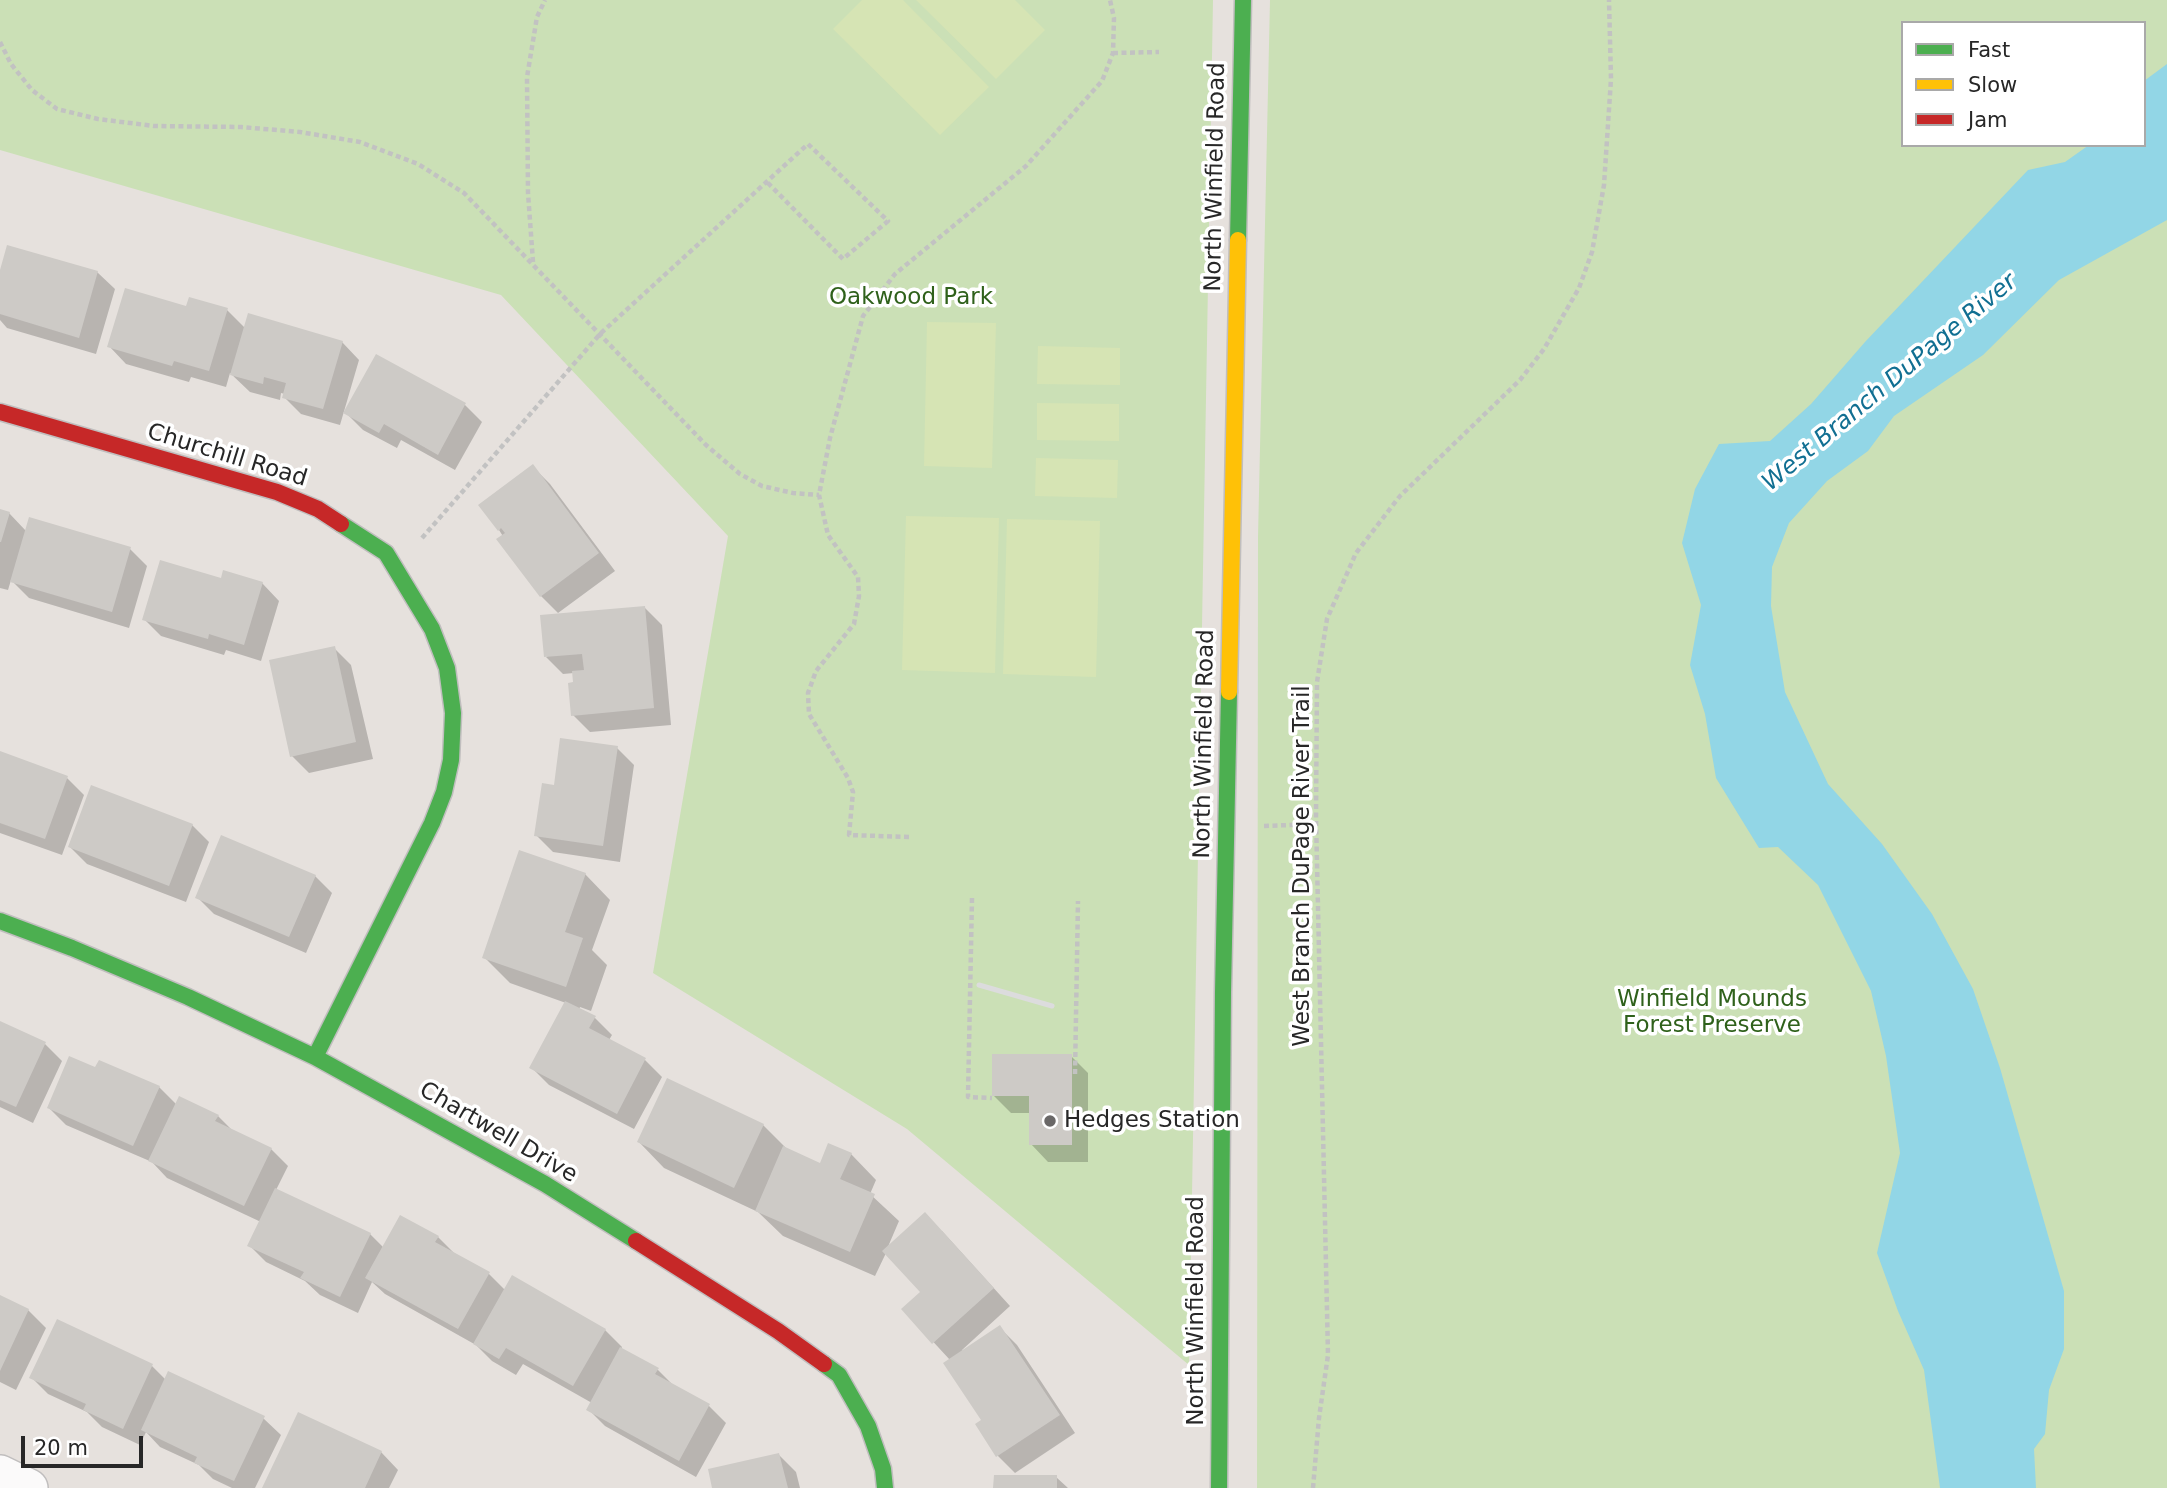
<!DOCTYPE html>
<style>
body{margin:0}
#map{position:relative;width:2167px;height:1488px;overflow:hidden;background:#e6e1dd;font-family:"DejaVu Sans",sans-serif}
canvas{display:block}
.legend{position:absolute;left:1901px;top:21px;width:245px;height:126px;box-sizing:border-box;background:#fff;border:2px solid #a9a9a9;margin:0;padding:9px 12px;list-style:none;font-size:21px;color:#272727}
.legend li{display:flex;align-items:center;gap:14px;height:35px}
.legend b{width:35px;border:2px solid #a9a9a9}
.scale{position:absolute;left:21px;top:1436px;width:122px;height:32px;box-sizing:border-box;border:4px solid #272727;border-top:0;padding-left:9px;font-size:21px;line-height:24px;white-space:nowrap;color:#272727;-webkit-text-stroke:5px #fff;paint-order:stroke}
</style>
<div id="map">
<canvas width="2167" height="1488"></canvas>
<ul class="legend">
<li><b style="height:9px;background:#4caf50"></b>Fast</li>
<li><b style="height:9px;background:#ffc107"></b>Slow</li>
<li><b style="height:9px;background:#c62828"></b>Jam</li>
</ul>
<div class="scale">20 m</div>
</div>
<script>
const ctx = document.querySelector('canvas').getContext('2d');
ctx.lineJoin = 'round';
function paint(path, color) {
  ctx.fillStyle = color;
  ctx.fill(path, 'evenodd');
}
function shape(rows) {
  const path = new Path2D();
  for (const r of rows) {
    path.moveTo(r[0], r[1]);
    for (let i = 2; i < r.length; i += 2) path.lineTo(r[i], r[i + 1]);
  }
  return path;
}
function stroke(path, color, width, dash) {
  ctx.strokeStyle = color;
  ctx.lineWidth = width;
  ctx.lineCap = dash ? 'butt' : 'round';
  ctx.setLineDash(dash || []);
  ctx.stroke(path);
}
function label(font, color, halo, rows, align = 'center') {
  ctx.font = font + ' "DejaVu Sans",sans-serif';
  ctx.lineWidth = 7;
  ctx.setLineDash([]);
  ctx.textBaseline = 'middle';
  ctx.strokeStyle = halo;
  ctx.fillStyle = color;
  for (const [text, x, y, turn = 0] of rows) {
    ctx.save();
    ctx.translate(x, y);
    ctx.rotate((+turn || 0) * Math.PI / 180);
    ctx.textAlign = isNaN(turn) ? turn : align;
    if (halo) ctx.strokeText(text, 0, 0);
    ctx.fillText(text, 0, 0);
    ctx.restore();
  }
}
paint(shape([
 [0,0,1213,0,1189,1365,907,1129,653,973,728,536,501,295,0,150],
 [1270,0,2167,0,2167,1488,1257,1488,1258,537],
 [1903,23,2144,23,2144,145,1903,145]
]), '#cbe0b6');
paint(shape([
 [862,0,903,0,989,87,940,135,833,29],
 [916,0,1015,0,1045,30,996,79],
 [927,322,996,323,992,468,924,466],
 [1038,346,1120,348,1120,385,1037,384],
 [1037,403,1119,404,1119,441,1037,440],
 [1036,458,1118,460,1117,498,1035,496],
 [906,516,999,518,995,673,902,670],
 [1007,519,1100,521,1096,677,1003,674]
]), '#d6e4b4');
paint(shape([
 [2167,64,2167,220,2059,280,1983,355,1894,416,1868,451,1827,481,1789,523,1772,567,1771,606,1785,692,1828,784,1882,844,1932,914,1973,989,2000,1068,2064,1291,2064,1349,2049,1390,2045,1434,2034,1449,2036,1488,1940,1488,1924,1370,1898,1311,1877,1253,1900,1153,1886,1056,1871,991,1818,885,1778,847,1759,848,1716,778,1705,714,1690,665,1701,605,1682,543,1695,489,1719,444,1770,441,1811,404,1865,342,2028,170,2065,162,2089,145,2144,145,2144,81]
]), '#92d6e6');
paint(shape([
 [97,272,115,289,96,354,7,328,0,320,0,276],
 [187,308,227,310,246,329,342,342,359,360,340,425,301,414,284,397,285,394,281,393,280,400,250,392,230,373,226,387,191,377,189,382,126,364,109,346],
 [465,405,482,422,455,470,401,440,397,448,363,430,346,413],
 [533,467,550,484,615,571,558,613,541,596,499,530],
 [0,511,9,513,26,531,130,549,147,566,129,628,29,598,11,580,8,590,0,588],
 [223,581,262,583,279,601,261,661,226,650,224,655,161,636,144,619],
 [645,608,662,625,671,725,590,732,573,715,574,673,563,674,546,657],
 [334,648,351,665,373,759,309,773,292,756],
 [617,748,634,765,620,862,553,852,536,835,555,787],
 [0,753,67,778,84,795,62,855,0,833],
 [192,825,209,842,186,902,87,864,70,847],
 [585,874,610,900,592,950,607,965,591,1011,580,1007,579,1010,595,1018,612,1035,609,1040,645,1060,662,1077,634,1129,549,1085,532,1068,566,1003,510,983,484,957],
 [315,876,332,893,306,953,214,914,197,897],
 [0,1023,45,1044,62,1061,33,1123,0,1107],
 [1071,1056,1088,1073,1088,1162,1048,1162,1031,1144,1030,1113,1011,1113,994,1096],
 [96,1069,159,1087,177,1105,218,1116,233,1131,271,1149,288,1166,276,1190,370,1234,384,1248,438,1237,456,1255,489,1274,505,1290,605,1330,622,1347,621,1349,658,1370,676,1388,709,1406,726,1423,696,1477,605,1426,588,1409,592,1403,523,1364,516,1375,492,1361,476,1345,385,1294,372,1282,358,1313,320,1295,305,1281,266,1262,249,1245,261,1222,167,1178,152,1162,66,1125,49,1108],
 [763,1125,789,1151,821,1165,851,1154,876,1180,870,1194,899,1221,887,1249,942,1231,1010,1306,962,1350,963,1352,1000,1328,1017,1345,1075,1433,1015,1473,998,1456,983,1421,950,1360,903,1309,922,1292,886,1253,875,1276,783,1236,758,1212,664,1168,639,1142],
 [0,1297,28,1310,46,1328,16,1390,0,1382],
 [58,1321,152,1366,166,1380,263,1418,281,1435,255,1488,232,1488,213,1479,199,1465,160,1447,146,1432,140,1445,102,1427,87,1412,48,1394,31,1377],
 [381,1452,398,1470,389,1488,264,1488],
 [779,1455,796,1472,800,1488,714,1488],
 [1056,1477,1068,1488,995,1488]
]), '#0003');
paint(shape([
 [7,245,98,271,79,338,0,314,0,270],
 [125,288,186,306,189,297,228,308,209,371,174,361,172,366,107,347],
 [248,313,343,341,323,409,282,398,286,383,264,377,263,384,230,375],
 [376,354,466,403,438,455,384,424,379,433,343,413],
 [533,464,599,553,540,597,496,539,505,533,501,528,498,531,478,505],
 [0,509,10,512,1,542,0,542],
 [29,517,131,547,112,612,10,582],
 [160,560,221,578,223,570,263,582,244,645,209,634,208,639,142,620],
 [645,606,654,708,571,716,568,683,573,682,572,671,584,670,582,654,544,657,540,615],
 [335,646,356,742,290,757,269,660],
 [560,738,618,746,603,846,534,836,542,783,554,785],
 [0,751,68,776,45,839,0,823],
 [91,785,193,824,169,886,68,847],
 [221,835,316,875,289,937,195,898],
 [519,850,586,873,565,932,583,938,566,987,482,958],
 [565,1001,596,1016,589,1028,646,1058,617,1114,529,1068],
 [0,1021,46,1042,16,1107,0,1100],
 [992,1054,1072,1054,1072,1145,1029,1145,1029,1096,992,1096],
 [69,1056,95,1067,99,1060,160,1086,133,1146,47,1108],
 [667,1078,764,1124,734,1188,637,1142],
 [179,1096,219,1115,215,1121,272,1148,244,1206,148,1161],
 [828,1143,852,1153,840,1179,875,1194,850,1252,755,1211,783,1146,820,1163],
 [275,1188,371,1233,340,1297,300,1278,304,1272,247,1246],
 [925,1212,994,1288,932,1344,901,1309,920,1292,882,1251],
 [400,1215,439,1236,435,1242,490,1272,458,1329,365,1278],
 [512,1275,606,1329,573,1386,506,1348,499,1359,473,1344],
 [0,1295,29,1309,0,1371],
 [57,1319,153,1364,123,1429,83,1410,86,1404,29,1378],
 [1000,1325,1060,1415,996,1457,975,1424,981,1420,943,1363],
 [620,1347,659,1368,655,1374,710,1404,679,1461,586,1410],
 [168,1371,265,1416,234,1481,194,1463,197,1457,141,1430],
 [298,1412,382,1451,365,1488,262,1488],
 [779,1453,788,1488,712,1488,708,1469],
 [994,1475,1057,1475,1057,1488,993,1488]
]), '#cdcac6');
const street = shape([
 [0,1474,29,1488]
]);
const fast = shape([
 [1238,240,1243,0],
 [0,921,72,948,188,997,315,1057,545,1184,636,1241],
 [315,1057,432,823,444,792,451,760,453,713,447,668,432,629,386,553,341,524],
 [824,1364,839,1375,868,1426,883,1469,885,1488],
 [1219,1488,1223,992,1229,692]
]);
const slow = shape([
 [1229,692,1238,240]
]);
const jam = shape([
 [0,412,277,492,318,509,341,524],
 [636,1241,778,1331,824,1364]
]);
stroke(street, '#c0bebe', 40);
stroke(fast, '#c0bebe', 19);
stroke(slow, '#c0bebe', 19);
stroke(jam, '#c0bebe', 19);
stroke(shape([
 [0,42,11,64,32,90,57,109,98,119,154,126,241,127,300,132,360,142,418,164,464,193,706,445,740,474,762,486,793,493,819,495],
 [1113,53,1159,52],
 [533,262,528,193,527,77,537,17,545,0],
 [422,538,600,334,808,144,888,221,843,259,767,182],
 [1264,826,1316,824],
 [909,837,849,835,853,792,848,778,809,714,808,693,816,671,854,624,859,596,858,577,828,535,819,495,830,438,863,316,895,274,1026,166,1102,81,1113,53,1114,18,1110,0],
 [972,898,968,1097,992,1098],
 [1075,1074,1078,901],
 [1313,1488,1319,1418,1328,1355,1316,818,1317,682,1327,619,1356,553,1400,496,1520,380,1544,349,1579,288,1592,252,1604,185,1611,79,1609,0]
]), '#c2c2c2', 4.5, [5, 3.5]);
stroke(street, '#fbfafa', 37);
stroke(fast, '#4caf50', 16);
stroke(slow, '#ffc107', 16);
stroke(jam, '#c62828', 16);
stroke(shape([
 [979,985,1052,1006]
]), '#dcdcdd', 5);
for (const [x, y, r, color] of [
 [1050,1121,7,"#6a6867"]
]) {
  const dot = new Path2D();
  dot.arc(x, y, r, 0, 2 * Math.PI);
  ctx.fillStyle = color;
  ctx.fill(dot);
  stroke(dot, '#fff', 2.5);
}
label('23px', '#272727', '#fff', [
 ["North Winfield Road",1216,177,-89],
 ["Churchill Road",227,456,17],
 ["North Winfield Road",1205,744,-89],
 ["West Branch DuPage River Trail",1303,866,-90],
 ["Chartwell Drive",498,1133,30],
 ["North Winfield Road",1197,1311,-90]
]);
label('23px', '#2f611b', '#fff', [
 ["Oakwood Park",911,298],
 ["Winfield Mounds",1712,1000],
 ["Forest Preserve",1712,1026]
]);
label('23px', '#272727', '#fff', [
 ["Hedges Station",1064,1121]
], 'left');
label('italic 24px', '#116f92', '#fff', [
 ["West Branch DuPage River",1890,383,-40]
]);
</script>
